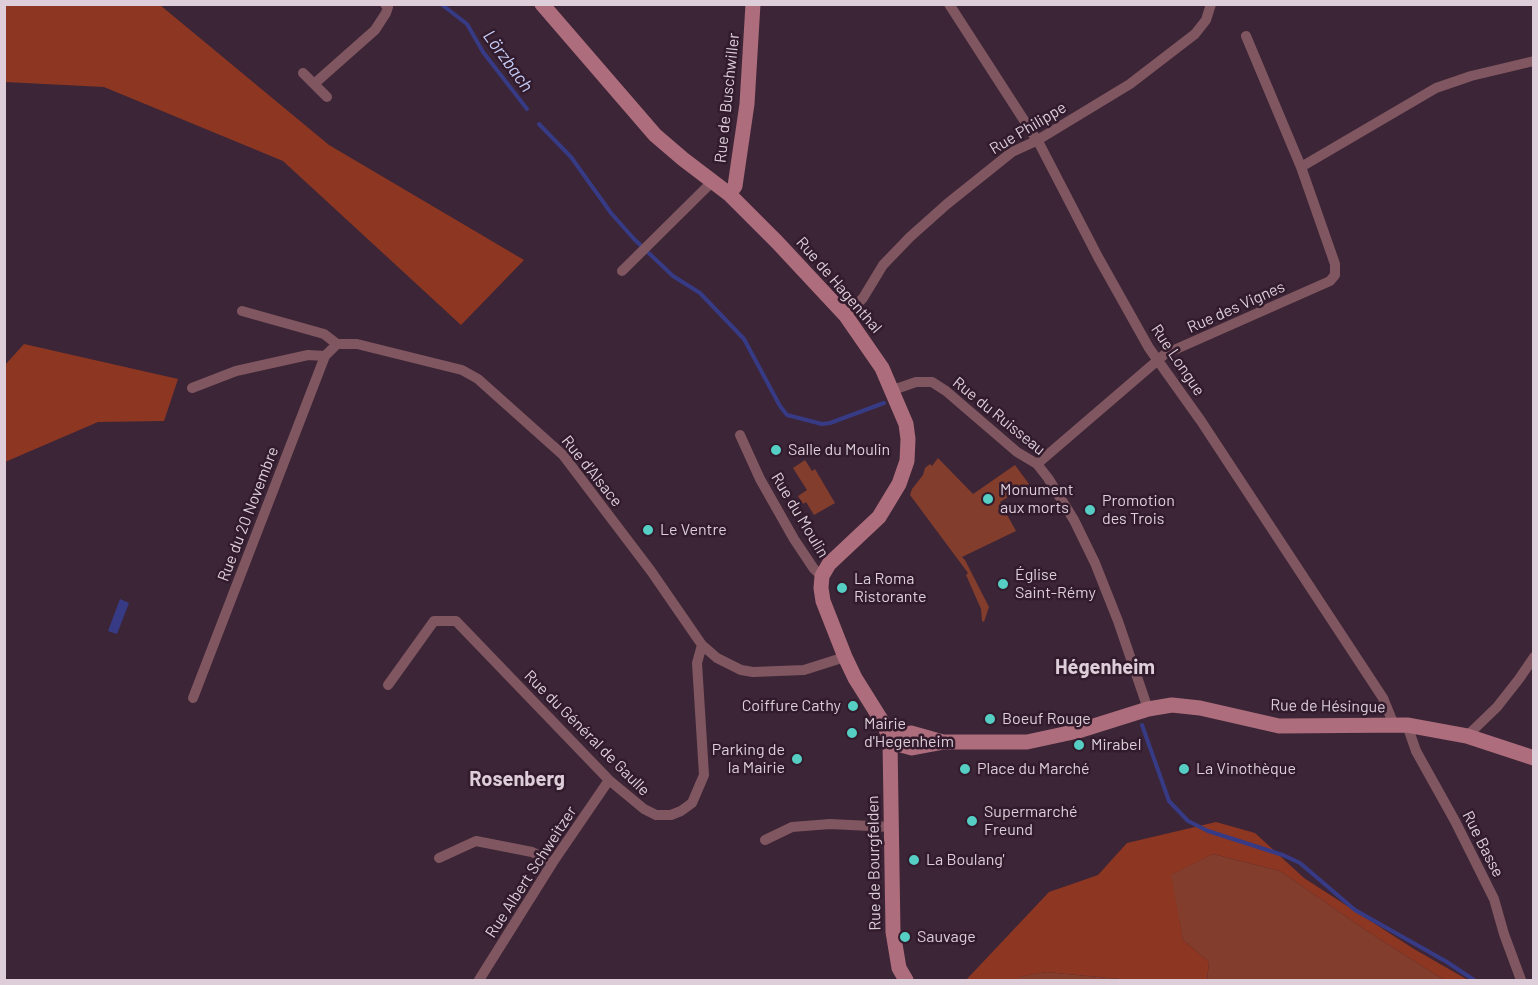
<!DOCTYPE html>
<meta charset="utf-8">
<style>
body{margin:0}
#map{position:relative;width:1538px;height:985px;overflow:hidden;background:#3c2536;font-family:Barlow,sans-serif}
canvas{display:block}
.frame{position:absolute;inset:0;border:6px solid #ddced9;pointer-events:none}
</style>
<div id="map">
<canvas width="1538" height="985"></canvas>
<div class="frame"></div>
</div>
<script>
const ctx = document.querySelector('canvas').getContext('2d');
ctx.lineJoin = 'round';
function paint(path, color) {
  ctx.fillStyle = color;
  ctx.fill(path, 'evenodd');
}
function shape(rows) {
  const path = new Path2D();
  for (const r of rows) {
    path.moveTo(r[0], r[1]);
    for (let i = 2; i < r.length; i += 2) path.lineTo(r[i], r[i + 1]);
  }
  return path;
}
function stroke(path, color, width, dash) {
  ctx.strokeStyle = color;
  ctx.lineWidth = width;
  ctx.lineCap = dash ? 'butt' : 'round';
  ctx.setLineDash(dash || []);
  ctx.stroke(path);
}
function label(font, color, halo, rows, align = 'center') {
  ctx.font = font + ' Barlow,sans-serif';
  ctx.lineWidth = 5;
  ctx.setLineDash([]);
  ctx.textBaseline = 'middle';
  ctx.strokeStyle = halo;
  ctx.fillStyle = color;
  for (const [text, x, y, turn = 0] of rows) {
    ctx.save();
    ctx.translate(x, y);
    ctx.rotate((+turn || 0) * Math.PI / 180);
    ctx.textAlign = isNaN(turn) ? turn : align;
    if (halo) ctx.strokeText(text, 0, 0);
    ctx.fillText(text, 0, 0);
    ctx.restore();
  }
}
paint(shape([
 [938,458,973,494,1015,465,1029,484,1000,502,1016,531,962,557,965,560,989,607,984,622,982,621,981,609,966,575,968,573,910,495,912,489,923,475,925,468,930,464,932,466],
 [805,460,812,471,815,469,835,503,814,515,806,502,803,504,798,496,807,490,793,468],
 [1213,854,1280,871,1364,929,1444,980,1207,980,1209,962,1183,940,1170,875],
 [1046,972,1130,980,1018,980,1018,977]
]), '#823d2c');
paint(shape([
 [84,4,160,5,329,145,524,260,461,325,283,161,104,87,5,82,5,5],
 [24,344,178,379,164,421,98,422,5,462,5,365],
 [1216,822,1255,833,1304,878,1414,949,1468,980,1444,980,1364,929,1280,871,1213,854,1171,875,1183,940,1209,962,1207,980,1130,980,1046,972,1019,977,1018,980,966,980,1049,892,1098,875,1127,843]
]), '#8d3722');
paint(shape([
 [120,599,129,603,117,634,108,631]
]), '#373b85');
stroke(shape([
 [441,4,467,24,483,52,527,109],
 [539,124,571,157,611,213,634,239,673,276,700,293,744,339,780,406,787,415,822,424,830,423,884,403],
 [1142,725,1169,801,1188,821,1208,831,1283,855,1300,863,1355,910,1447,962,1474,980]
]), '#373b85', 4);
stroke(shape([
 [949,4,1040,145,1098,257,1149,348,1201,421,1383,698,1394,725],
 [303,73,327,97],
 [314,84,375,30,386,13,388,7,385,4],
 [1301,167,1436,88,1471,76,1534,61],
 [622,271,713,181],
 [242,311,324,334,337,344,357,344,462,370,478,379,563,455,651,571,702,645,717,658,741,670,753,672,804,670,845,657],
 [846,316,863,298,883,265,910,237,947,204,1012,152,1036,141,1130,84,1195,34,1206,20,1211,4],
 [192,388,236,371,308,355,325,356],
 [893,390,916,382,932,382,946,391,1017,452,1037,464,1048,478,1074,520,1095,563,1118,621,1148,709],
 [740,435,760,479,794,539,814,569,822,576],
 [1037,464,1165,354,1330,281,1335,275,1335,264,1301,167,1246,36],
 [388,685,434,621,456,621,609,780,644,809,656,815,671,815,681,811,692,803,704,775,697,663,702,645],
 [193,698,325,356,337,344],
 [1407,725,1416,751,1455,821,1494,899,1504,934,1521,980],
 [1467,736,1497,707,1519,679,1534,657],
 [765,840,792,827,830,824,891,827],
 [439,858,476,841,532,852,553,862],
 [479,980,553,862,609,780]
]), '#805760', 10);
stroke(shape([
 [542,4,655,135,683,159,729,194,777,242,846,316,882,368,906,424,908,439,907,461,899,484,879,517,829,564,822,576,821,588,823,601,845,657,855,678,885,726,890,742,893,932,899,968,906,980],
 [729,194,735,186,747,104,753,4],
 [890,742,912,748,944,742,1027,742,1078,731,1148,709,1172,705,1200,708,1279,726,1407,725,1467,736,1534,758],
 [890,742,911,733,943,742]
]), '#ad6d7c', 15);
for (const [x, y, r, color] of [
 [776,450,6,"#56cec4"],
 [988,499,6,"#56cec4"],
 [1090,510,6,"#56cec4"],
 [648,530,6,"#56cec4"],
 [1003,584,6,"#56cec4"],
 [842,588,6,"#56cec4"],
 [853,706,6,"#56cec4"],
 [990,719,6,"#56cec4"],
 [852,733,6,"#56cec4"],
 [1079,745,6,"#56cec4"],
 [797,759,6,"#56cec4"],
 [965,769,6,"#56cec4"],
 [1184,769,6,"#56cec4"],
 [972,821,6,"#56cec4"],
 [914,860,6,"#56cec4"],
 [905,937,6,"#56cec4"]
]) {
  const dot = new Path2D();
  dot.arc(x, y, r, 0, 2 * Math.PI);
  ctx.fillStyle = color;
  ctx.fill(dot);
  stroke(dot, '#311b2c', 2);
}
label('16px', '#ddced9', '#311b2c', [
 ["Rue de Buschwiller",727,98,-84],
 ["Rue Philippe",1028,128,-31],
 ["Rue de Hagenthal",839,285,49],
 ["Rue des Vignes",1236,307,-24],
 ["Rue Longue",1178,360,56],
 ["Rue du Ruisseau",999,416,39],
 ["Rue d'Alsace",592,471,51],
 ["Rue du 20 Novembre",248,514,-69],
 ["Rue du Moulin",800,515,59],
 ["Rue de Hésingue",1328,706,1],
 ["Rue du Général de Gaulle",587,733,45],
 ["Rue Basse",1483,844,63],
 ["Rue de Bourgfelden",874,863,-91],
 ["Rue Albert Schweitzer",531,872,-57]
]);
label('16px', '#ddced9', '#311b2c', [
 ["Salle du Moulin",788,450],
 ["Monument",1000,490],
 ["aux morts",1000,508],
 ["Promotion",1102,501],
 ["des Trois",1102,519],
 ["Le Ventre",660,530],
 ["Église",1015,575],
 ["Saint-Rémy",1015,593],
 ["La Roma",854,579],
 ["Ristorante",854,597],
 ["Coiffure Cathy",841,706,"right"],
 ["Boeuf Rouge",1002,719],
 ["Mairie",864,724],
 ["d'Hegenheim",864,742],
 ["Mirabel",1091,745],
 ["Parking de",785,750,"right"],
 ["la Mairie",785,768,"right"],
 ["Place du Marché",977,769],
 ["La Vinothèque",1196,769],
 ["Supermarché",984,812],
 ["Freund",984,830],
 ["La Boulang'",926,860],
 ["Sauvage",917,937]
], 'left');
label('italic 18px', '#c5cdf8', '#311b2c', [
 ["Lörzbach",508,61,54]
]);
label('bold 20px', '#ddced9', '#311b2c', [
 ["Hégenheim",1105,667],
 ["Rosenberg",517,779]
]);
</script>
